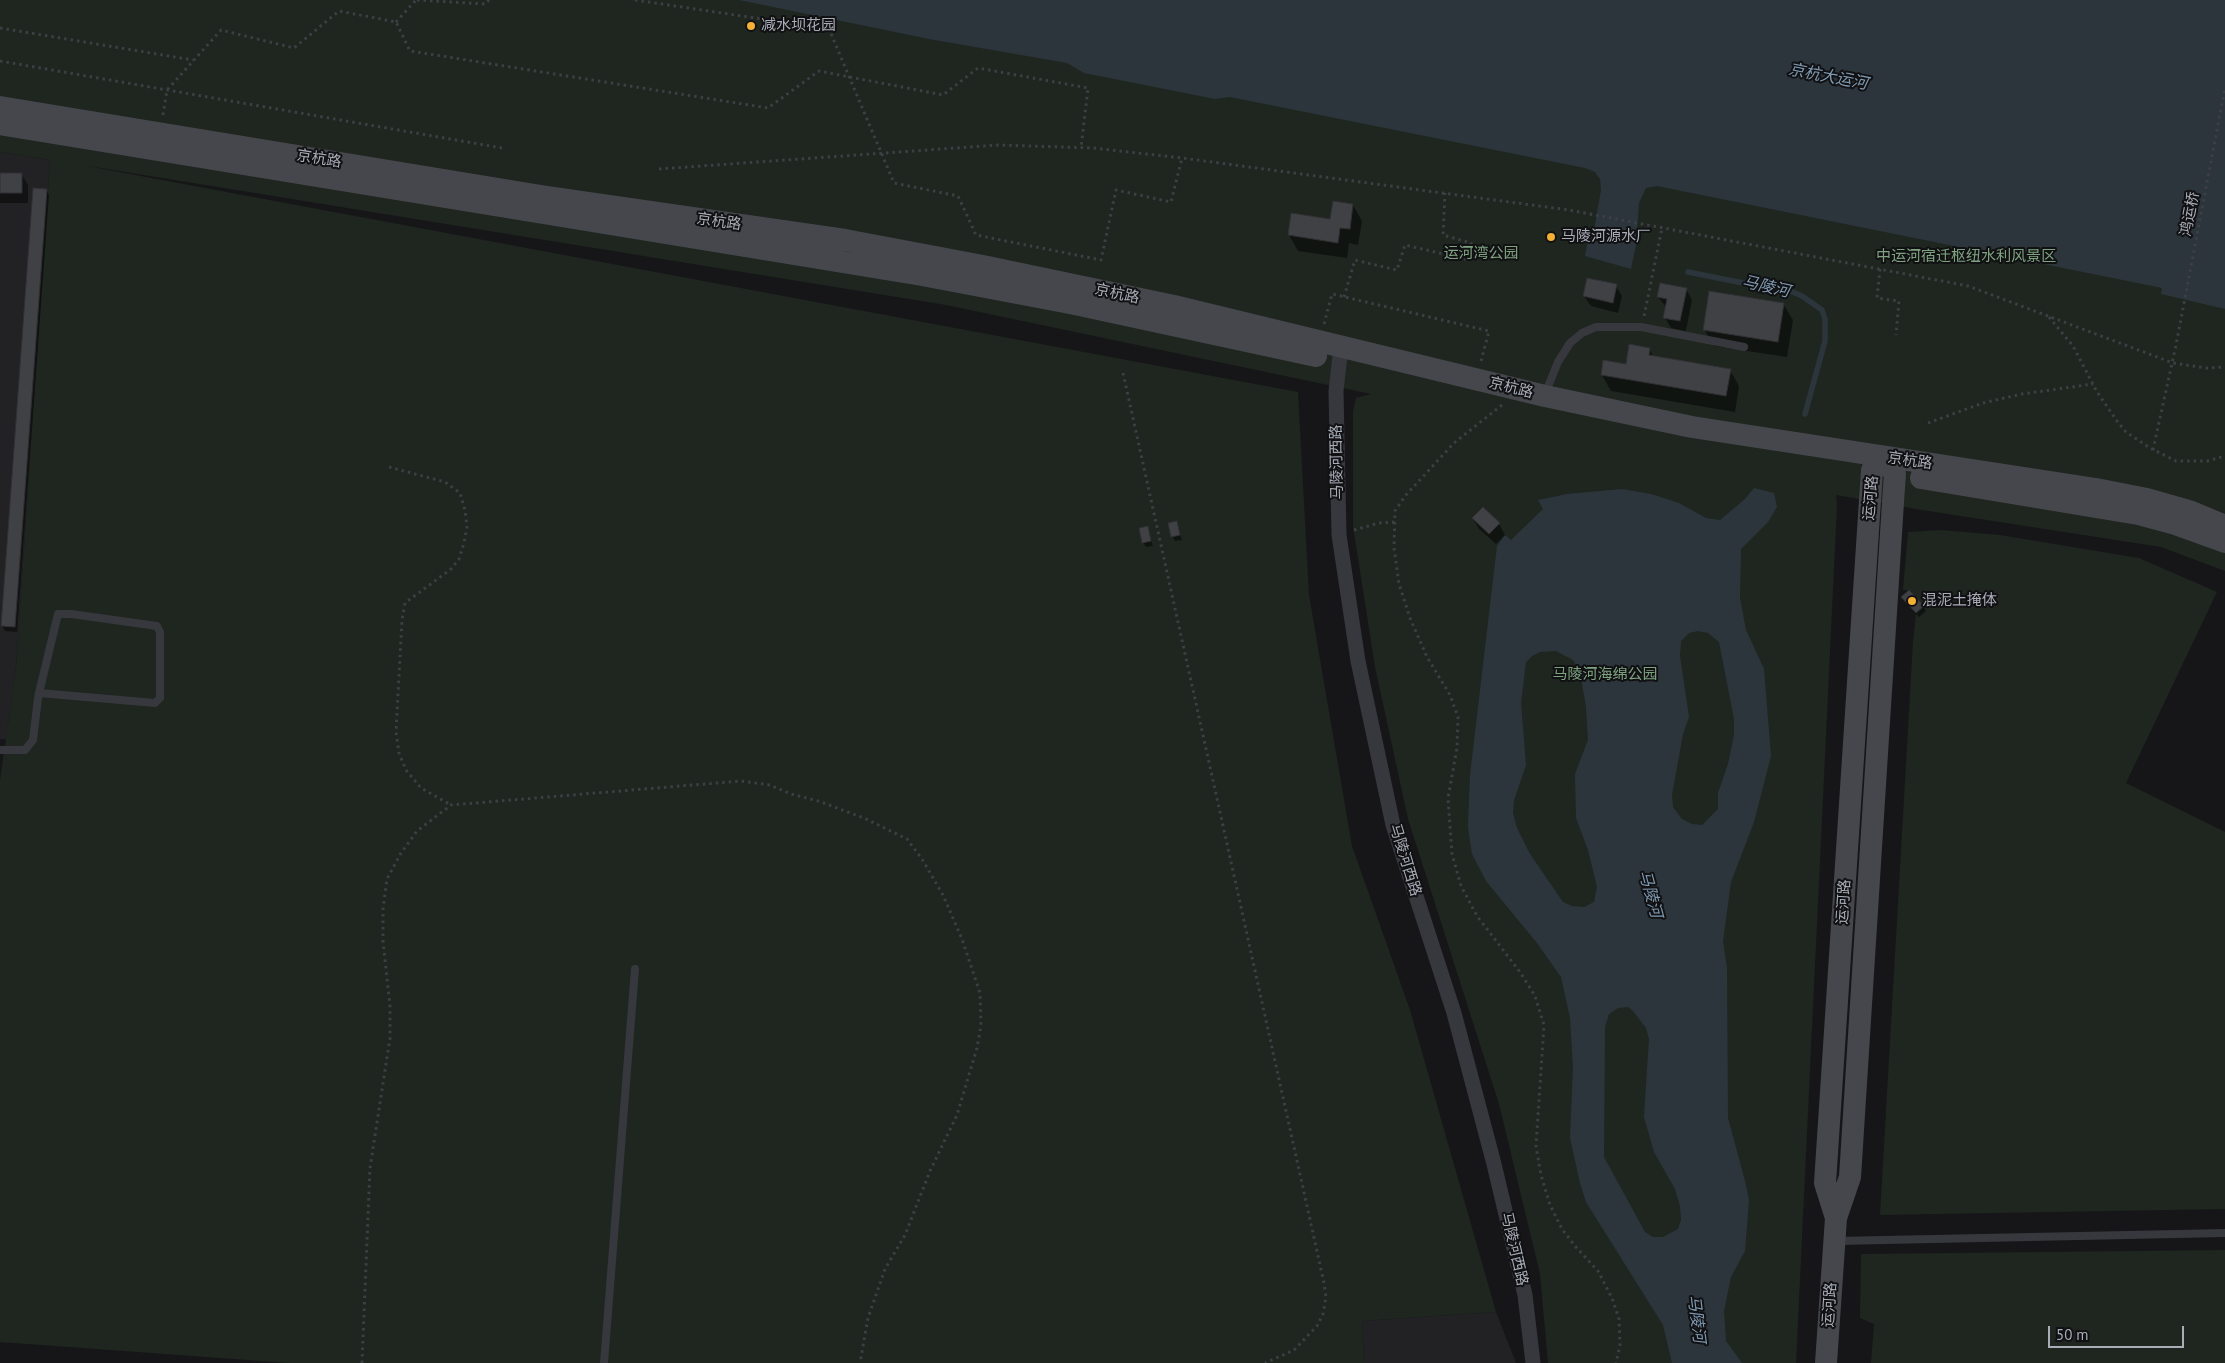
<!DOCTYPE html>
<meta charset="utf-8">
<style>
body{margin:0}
#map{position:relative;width:2225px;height:1363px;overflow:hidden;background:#161618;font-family:"PT Sans",sans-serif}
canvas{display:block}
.scale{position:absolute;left:2048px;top:1326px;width:136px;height:22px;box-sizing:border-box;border:2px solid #a8adb8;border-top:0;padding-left:6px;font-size:15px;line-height:18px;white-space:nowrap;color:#a8adb8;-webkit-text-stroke:4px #111113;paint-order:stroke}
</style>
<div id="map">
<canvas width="2225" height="1363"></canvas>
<div class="scale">50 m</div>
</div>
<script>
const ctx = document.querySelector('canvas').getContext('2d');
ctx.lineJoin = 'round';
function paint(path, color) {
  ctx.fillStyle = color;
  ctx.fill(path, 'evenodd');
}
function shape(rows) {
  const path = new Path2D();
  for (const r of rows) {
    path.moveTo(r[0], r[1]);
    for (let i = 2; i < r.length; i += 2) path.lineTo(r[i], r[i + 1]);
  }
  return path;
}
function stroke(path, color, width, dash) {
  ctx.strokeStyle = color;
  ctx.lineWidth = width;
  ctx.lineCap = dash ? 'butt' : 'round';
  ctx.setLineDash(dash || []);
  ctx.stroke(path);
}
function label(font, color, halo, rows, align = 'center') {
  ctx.font = font + ' "PT Sans","Noto Sans SC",sans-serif';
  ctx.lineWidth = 4;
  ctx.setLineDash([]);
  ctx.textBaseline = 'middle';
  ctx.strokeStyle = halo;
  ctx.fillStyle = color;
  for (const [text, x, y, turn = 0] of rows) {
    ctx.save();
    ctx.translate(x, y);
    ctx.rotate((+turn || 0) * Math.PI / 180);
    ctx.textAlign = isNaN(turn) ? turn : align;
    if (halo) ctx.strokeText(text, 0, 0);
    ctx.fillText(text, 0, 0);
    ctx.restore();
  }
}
paint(shape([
 [0,152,50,160,16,667,6,739,0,739],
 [1496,1312,1516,1363,1364,1363,1362,1321]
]), '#222225');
paint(shape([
 [0,0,2225,0,2225,571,2161,547,1922,510,1836,495,1837,505,1796,1363,1548,1363,1540,1274,1499,1104,1408,819,1375,667,1353,526,1353,411,1356,398,1371,394,946,305,82,165,1298,392,1309,595,1352,846,1410,1010,1496,1312,1362,1321,1364,1363,289,1363,0,1342,0,780,16,667,50,160,0,152],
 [1940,530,2000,535,2139,558,2217,592,2126,783,2225,832,2225,1209,1880,1215,1913,642,1916,613,1924,606,1909,590,1903,590,1908,532],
 [2225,1250,2225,1363,1871,1363,1874,1324,1860,1318,1861,1254]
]), '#1e261f');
paint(shape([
 [739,0,2225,0,2225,309,2161,294,2162,288,1657,186,1646,188,1639,203,1636,245,1631,269,1585,256,1588,240,1594,230,1601,190,1600,179,1595,172,1585,168,1230,97,1215,99,1084,73,1067,63,929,39],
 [1754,488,1774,493,1777,507,1768,522,1741,549,1740,598,1746,630,1764,669,1771,756,1754,822,1731,882,1723,941,1727,968,1728,1118,1745,1181,1749,1200,1745,1251,1731,1277,1724,1311,1726,1341,1742,1363,1672,1363,1663,1325,1586,1202,1580,1183,1570,1138,1573,1067,1570,1018,1561,977,1537,943,1486,881,1472,854,1468,827,1470,775,1497,546,1505,535,1511,540,1543,509,1538,500,1567,494,1622,489,1651,494,1679,503,1706,518,1720,520,1745,499],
 [1698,631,1708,633,1719,642,1734,719,1734,735,1728,764,1718,793,1718,809,1702,825,1692,824,1682,819,1673,807,1672,795,1683,734,1689,717,1680,656,1681,641,1689,633],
 [1556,651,1573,660,1580,672,1586,707,1588,740,1575,774,1576,818,1588,850,1597,887,1594,902,1584,907,1572,906,1563,902,1530,854,1517,828,1513,813,1514,800,1526,765,1521,703,1526,662,1532,656,1540,652],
 [1628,1007,1633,1011,1646,1028,1649,1039,1644,1117,1654,1152,1675,1189,1680,1206,1681,1220,1678,1229,1663,1237,1653,1237,1645,1232,1604,1157,1605,1027,1609,1014,1618,1008]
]), '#2c353c');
paint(shape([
 [0,174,22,175,28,185,28,203,0,203],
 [46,190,49,195,17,632,5,631,2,626],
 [1353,205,1362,221,1358,245,1349,243,1347,258,1298,251,1289,235,1331,220],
 [1616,286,1622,296,1618,313,1591,306,1584,296],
 [1686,289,1692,300,1686,331,1671,328,1665,318,1667,308,1658,297],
 [1783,304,1793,320,1787,357,1714,346,1704,329],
 [1649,349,1654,357,1730,370,1739,386,1735,412,1611,391,1602,375,1627,365],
 [1483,509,1499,524,1505,535,1496,544,1479,529,1473,519],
 [1176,523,1182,540,1175,541,1172,536],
 [1147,528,1153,546,1146,547,1143,542],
 [1902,598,1923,606,1926,611,1919,617]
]), '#0007');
stroke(shape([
 [1688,272,1748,284,1783,288,1802,296,1822,310,1825,319,1825,341,1805,414]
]), '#2c353c', 5.5);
const building = shape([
 [0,173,22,173,22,193,0,193,0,173],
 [33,188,47,189,15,627,1,626,33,188],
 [1333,201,1353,204,1350,229,1340,228,1338,243,1288,235,1291,213,1330,219,1333,201],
 [1587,278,1617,284,1613,303,1583,296,1587,278],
 [1660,283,1687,288,1680,321,1663,318,1667,299,1657,297,1660,283],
 [1709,291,1784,303,1778,342,1703,330,1709,291],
 [1629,344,1650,348,1649,355,1731,369,1726,396,1601,375,1603,360,1626,364,1629,344],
 [1483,507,1500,523,1489,534,1472,518,1483,507],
 [1177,521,1180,535,1171,537,1168,523,1177,521],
 [1148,526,1151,541,1142,543,1139,528,1148,526],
 [1909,590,1924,606,1916,613,1901,597,1909,590]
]);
paint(building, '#404145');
stroke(building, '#303034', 1);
stroke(shape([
 [417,0,485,4,489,0],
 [635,0,829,29,894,183,958,196,976,235,1101,260,1116,190,1171,202,1182,158],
 [396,22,416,0],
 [0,28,193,60],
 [0,61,502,148],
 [163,115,167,90,221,30,294,48,339,11,396,22,410,51,768,108,819,71,943,95,978,68,1088,88,1081,148],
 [659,169,998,145,1093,148,1182,158,1569,210,1968,286,2173,363,2206,368,2225,367],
 [1880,269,1877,298,1899,301,1896,335],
 [1344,297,1355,260,1397,270,1405,245,1469,260,1471,243,1443,235,1445,193],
 [1644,316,1662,228],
 [2049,317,2073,346,2097,392,2117,421,2126,432,2150,448,2176,461,2207,461,2225,456],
 [1324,324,1332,294,1489,331,1481,361],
 [1123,373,1324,1283,1326,1297,1323,1314,1317,1326,1294,1350,1265,1363],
 [1502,405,1454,443,1405,496,1395,511,1394,548,1399,584,1410,618,1427,657,1450,695,1458,717,1457,748,1448,798,1452,854,1461,886,1477,916,1520,972,1535,996,1544,1025,1536,1146,1541,1175,1550,1205,1562,1229,1575,1246,1598,1271,1612,1298,1619,1319,1620,1345,1616,1363],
 [1928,423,1983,403,2022,394,2093,384],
 [2153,450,2176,345,2225,88],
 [389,467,445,482,460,493,465,510,467,527,464,543,459,559,451,569,405,603,402,620,396,732,399,753,406,770,421,788,451,805],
 [1354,530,1379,523,1395,522],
 [362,1363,370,1168,390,1038,390,1006,383,941,383,909,387,879,401,853,417,831,451,805,741,781,770,785,791,794,818,801,864,818,907,839,922,859,943,895,962,939,980,993,981,1025,977,1048,957,1115,930,1171,905,1235,885,1269,868,1318,860,1363]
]), '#3d3f44', 3, [2.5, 4]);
stroke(shape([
 [1545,394,1558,362,1570,343,1582,333,1596,327,1641,327,1744,347],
 [0,750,25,750,33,740,38,698,39,693,58,614,71,614,157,626,160,632,160,698,155,703,39,693],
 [1836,1241,2225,1233],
 [604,1363,635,969]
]), '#37383d', 8);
stroke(shape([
 [1341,347,1336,391,1339,535,1358,661,1393,825,1454,1013,1494,1164,1525,1295,1533,1363]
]), '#37383d', 15);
stroke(shape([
 [0,107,541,196,845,240,983,266,1174,306,1545,396,1692,427,2096,489,2147,499,2189,511,2225,526],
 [0,124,922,275,1075,304,1316,356],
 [1921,478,2138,514,2175,524,2225,542],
 [1826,1363,1836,1218,1850,1177,1893,502,1895,474,1883,457,1872,470,1825,1183,1836,1218]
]), '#45474d', 22);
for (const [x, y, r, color] of [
 [751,26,5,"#f2b134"],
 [1551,237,5,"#f2b134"],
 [1912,601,5,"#f2b134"]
]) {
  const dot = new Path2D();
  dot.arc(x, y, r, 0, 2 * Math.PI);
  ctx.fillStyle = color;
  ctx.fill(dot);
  stroke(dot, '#111113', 2);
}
label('15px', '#a8adb8', '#111113', [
 ["减水坝花园",761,26],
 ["马陵河源水厂",1561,237],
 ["混泥土掩体",1922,601]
], 'left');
label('15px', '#a8adb8', '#111113', [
 ["京杭路",319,159,9],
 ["鸿运桥",2190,214,-79],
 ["京杭路",719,222,8],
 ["京杭路",1117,294,12],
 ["京杭路",1511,388,14],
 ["京杭路",1910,461,8],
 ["马陵河西路",1337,462,-91],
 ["运河路",1871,498,-85],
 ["马陵河西路",1405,860,73],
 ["运河路",1844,902,-86],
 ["马陵河西路",1514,1249,77],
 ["运河路",1830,1305,-86]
]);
label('15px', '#7fa381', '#111113', [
 ["运河湾公园",1481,254],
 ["中运河宿迁枢纽水利风景区",1966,257],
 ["马陵河海绵公园",1605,675]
]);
label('italic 16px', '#7f9bb3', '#111113', [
 ["京杭大运河",1828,77,11],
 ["马陵河",1766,287,13],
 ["马陵河",1650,894,75],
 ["马陵河",1696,1319,83]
]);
</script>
